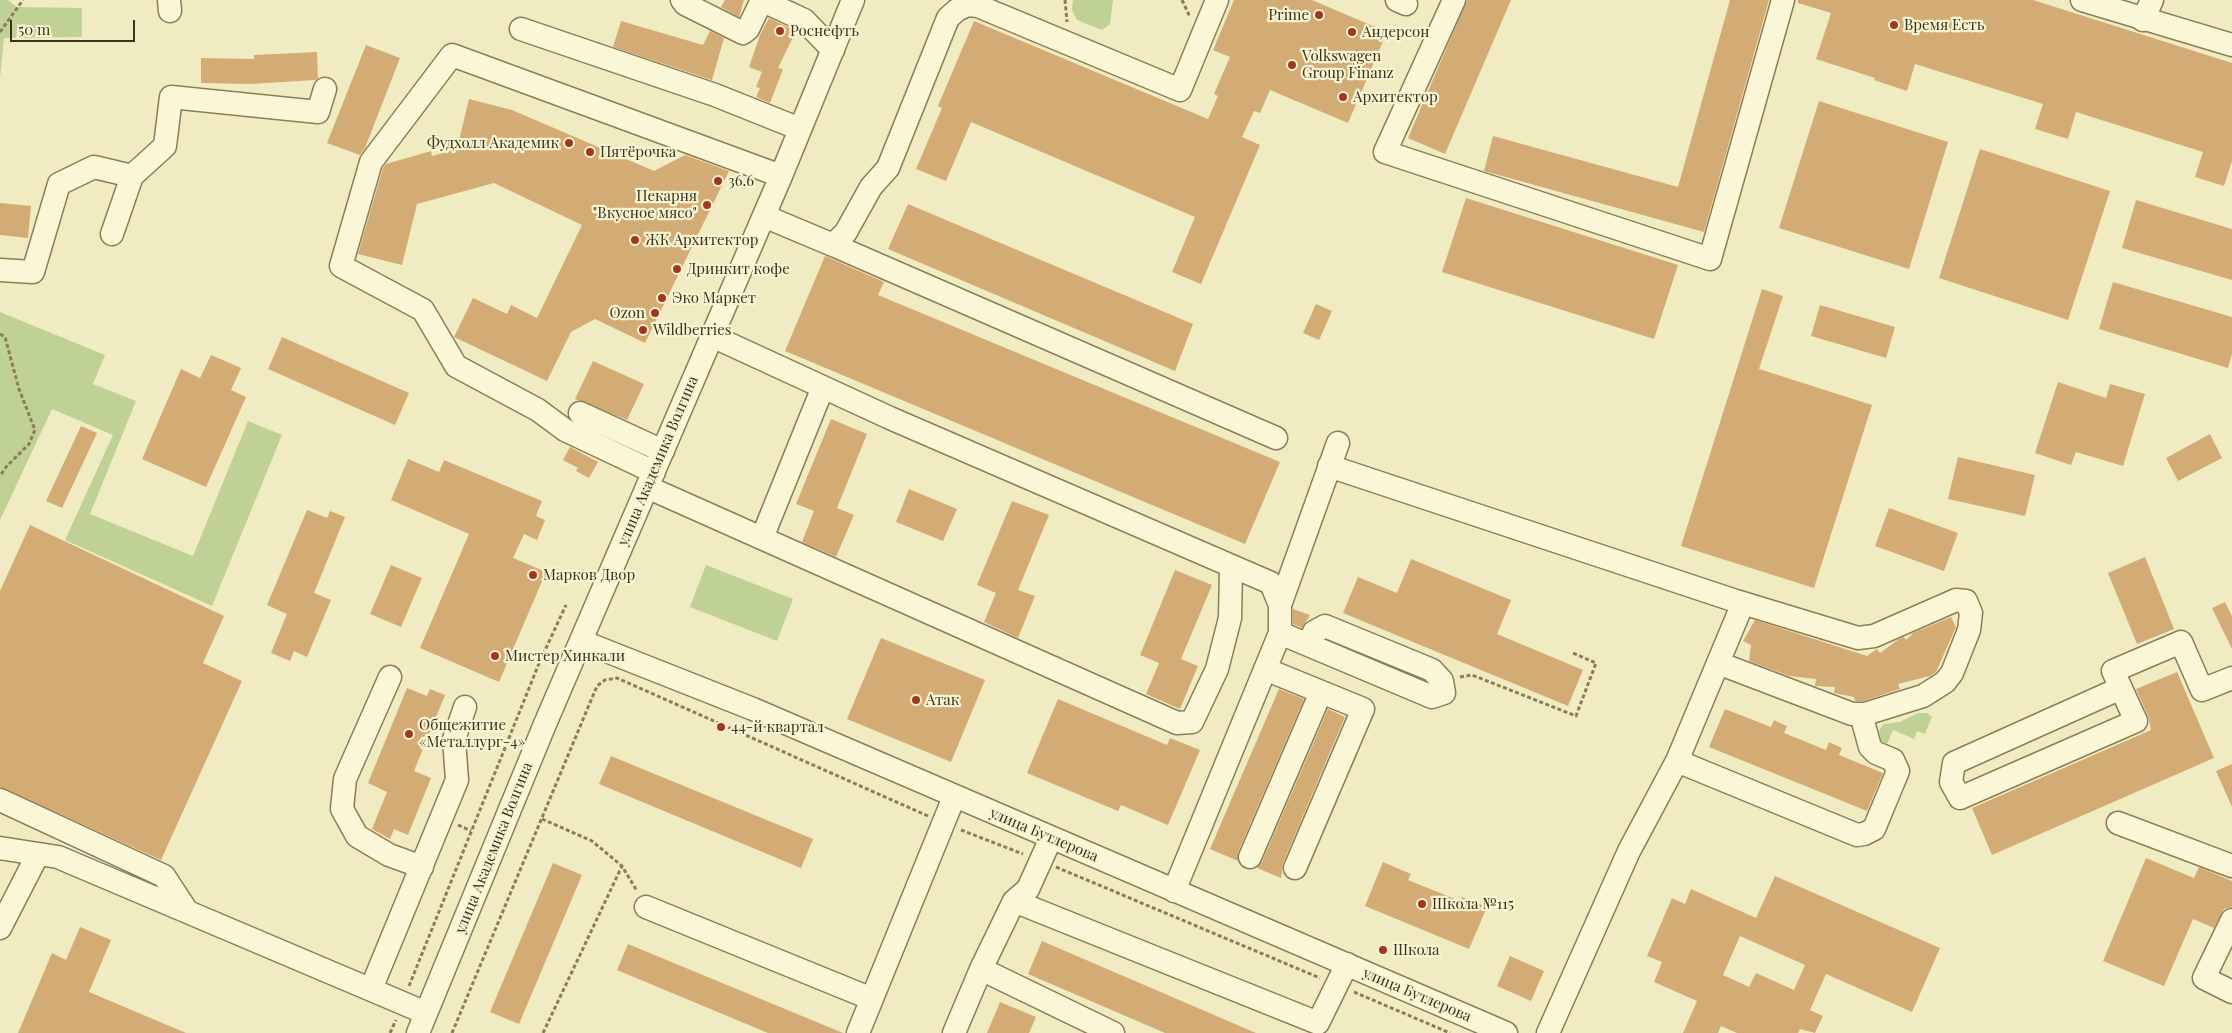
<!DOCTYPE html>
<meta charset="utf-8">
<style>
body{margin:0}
#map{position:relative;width:2232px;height:1033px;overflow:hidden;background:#f1ebc2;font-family:"Playfair Display",serif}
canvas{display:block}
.scale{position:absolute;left:10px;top:20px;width:125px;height:22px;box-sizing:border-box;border:2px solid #3b311d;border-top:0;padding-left:6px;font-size:15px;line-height:18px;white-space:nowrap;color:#3b311d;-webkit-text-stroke:4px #f8f4d2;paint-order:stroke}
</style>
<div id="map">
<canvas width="2232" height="1033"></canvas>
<div class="scale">50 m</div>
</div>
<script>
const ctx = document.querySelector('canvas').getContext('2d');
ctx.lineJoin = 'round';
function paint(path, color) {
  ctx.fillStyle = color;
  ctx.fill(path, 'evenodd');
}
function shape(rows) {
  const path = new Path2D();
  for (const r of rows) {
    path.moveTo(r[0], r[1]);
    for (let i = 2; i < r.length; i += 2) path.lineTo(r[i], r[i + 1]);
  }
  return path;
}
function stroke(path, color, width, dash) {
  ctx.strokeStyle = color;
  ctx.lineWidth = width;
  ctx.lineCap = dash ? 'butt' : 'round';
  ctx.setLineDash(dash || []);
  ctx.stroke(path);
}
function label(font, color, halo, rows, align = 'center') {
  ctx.font = font + ' "Playfair Display",serif';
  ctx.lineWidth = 4.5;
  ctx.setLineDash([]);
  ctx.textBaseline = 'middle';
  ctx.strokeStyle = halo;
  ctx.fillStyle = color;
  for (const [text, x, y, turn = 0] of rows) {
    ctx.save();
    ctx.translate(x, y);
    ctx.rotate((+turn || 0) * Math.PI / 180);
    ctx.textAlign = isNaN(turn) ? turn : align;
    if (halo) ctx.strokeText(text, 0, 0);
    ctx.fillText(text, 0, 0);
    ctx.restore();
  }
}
paint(shape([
 [0,0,8,0,17,7,82,8,82,37,4,38,0,78],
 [1073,0,1113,0,1110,24,1102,30,1077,20,1072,10],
 [0,312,105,355,93,384,136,401,90,514,193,556,248,421,282,435,212,606,65,540,113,435,52,409,0,520],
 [706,565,793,599,777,641,690,607],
 [1918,713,1927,713,1932,717,1925,734,1917,731,1914,739,1893,730,1887,744,1881,740,1879,731,1883,724,1900,722]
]), '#bfd195');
paint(shape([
 [725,0,744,0,739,17,721,7],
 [1234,0,1312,0,1387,32,1348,123,1270,90,1260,113,1254,111,1242,137,1260,145,1201,284,1172,272,1195,217,971,122,946,181,916,169,942,108,938,106,974,21,1208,119,1218,96,1214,94,1230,57,1213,50],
 [1467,0,1511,0,1445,154,1408,138],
 [1730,0,1769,0,1704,232,1484,171,1493,136,1678,187],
 [1798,0,2033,0,2232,63,2232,161,2224,186,2195,177,2203,152,2076,112,2068,139,2035,129,2043,104,1915,64,1907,91,1874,80,1875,78,1816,59,1831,13,1798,3],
 [769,18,796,31,778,68,783,69,770,103,756,97,760,88,756,87,762,72,749,67,760,35],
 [621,21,703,45,710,31,724,38,712,80,613,47],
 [366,45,400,58,365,148,360,155,327,143],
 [317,52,318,79,315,80,251,84,201,83,201,58,254,59,254,55],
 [469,99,512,110,654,171,685,155,729,171,645,343,595,319,571,332,547,381,454,337,473,298,507,314,511,305,537,318,582,225,494,183,417,204,402,265,358,254,383,168,386,164,431,151,432,156,457,149],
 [1819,101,1948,142,1909,269,1779,228],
 [1980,149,2110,191,2068,320,1939,278],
 [1466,198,1678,265,1654,339,1442,272],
 [2136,200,2232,229,2232,280,2122,248],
 [0,203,31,206,28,238,0,235],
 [908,204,1193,324,1175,371,888,249],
 [825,256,884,282,878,295,1280,462,1245,544,785,351],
 [2113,282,2232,317,2232,354,2228,368,2099,329],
 [1762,289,1783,296,1759,369,1872,405,1814,588,1681,546],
 [1316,304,1332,311,1319,340,1303,333],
 [1820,305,1895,327,1886,358,1811,336],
 [282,337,409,393,395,425,268,369],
 [211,355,241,368,231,390,246,397,206,487,142,459,181,369,200,378],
 [593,361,644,384,627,420,575,399],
 [2058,382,2106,398,2110,384,2145,394,2123,466,2076,452,2071,465,2035,453],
 [831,419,867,434,837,508,854,515,836,557,802,542,814,511,796,504],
 [81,426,97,433,62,508,46,501],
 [2210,434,2222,458,2178,481,2166,458],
 [570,447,598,462,589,478,576,471,578,468,563,460],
 [1958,457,2035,475,2025,516,1948,499],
 [408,459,439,472,444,460,542,501,536,516,545,520,537,540,524,534,513,558,546,572,499,682,420,648,469,534,391,500],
 [909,489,957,509,943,541,896,522],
 [1012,501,1049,515,1018,590,1035,596,1018,638,984,622,996,593,977,585],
 [1889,508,1958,533,1944,571,1875,546],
 [307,510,327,518,330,511,345,517,314,593,331,600,307,657,294,651,290,661,271,653,287,614,267,605],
 [30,525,224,616,203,663,242,681,161,860,0,787,0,591],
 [2145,557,2174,629,2137,644,2108,573],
 [1411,559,1511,600,1497,634,1583,670,1568,706,1343,613,1358,577,1397,593],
 [391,565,422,578,401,627,370,614],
 [1175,570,1212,585,1181,659,1198,666,1180,709,1146,694,1159,663,1140,655],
 [2225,602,2232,616,2232,649,2212,608],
 [1293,609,1310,615,1302,628,1293,624],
 [1951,617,1956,627,1936,672,1930,676,1898,684,1900,689,1863,701,1855,701,1854,697,1834,693,1835,687,1815,686,1816,679,1789,676,1749,661,1751,645,1743,641,1755,620,1867,656,1877,649,1880,653,1899,639,1904,637,1906,640,1913,633],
 [881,638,985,680,951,762,847,719],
 [2177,672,2214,758,1992,855,1972,808,2151,730,2148,716,2136,689],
 [407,688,427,696,430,689,445,695,414,771,431,778,408,835,394,829,390,839,372,829,387,792,368,783],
 [1279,689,1304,699,1238,852,1238,861,1210,849],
 [1058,699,1167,745,1170,738,1200,750,1168,825,1121,805,1118,811,1027,773],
 [1328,709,1345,717,1283,863,1281,878,1257,868,1262,862],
 [1725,709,1771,727,1774,720,1780,723,1787,726,1784,733,1826,750,1829,742,1842,748,1839,755,1883,773,1867,811,1709,747],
 [611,756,813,839,801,868,599,784],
 [2232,764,2232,807,2216,771],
 [2146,858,2194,878,2199,867,2232,881,2232,907,2224,909,2214,928,2193,919,2164,986,2103,961],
 [1383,862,1411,874,1408,880,1460,901,1462,897,1487,907,1469,949,1365,906],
 [553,863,582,875,519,1024,490,1012],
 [1775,876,1940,948,1912,1012,1826,974,1810,1010,1823,1016,1815,1033,1800,1029,1798,1033,1737,1033,1721,1026,1718,1033,1683,1033,1697,1001,1654,982,1662,962,1647,956,1672,898,1685,904,1691,889,1756,918],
 [1740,936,1805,965,1794,990,1756,973,1749,987,1723,975],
 [80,927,111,940,89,992,186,1033,18,1033,52,953,66,960],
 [1042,941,1256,1033,1165,1033,1028,974],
 [628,944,843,1033,768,1033,617,970],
 [1510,956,1544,971,1531,1001,1497,986],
 [1000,1002,1036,1017,1029,1033,987,1033]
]), '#d3ac75');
const minor = shape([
 [169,0,170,11],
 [682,0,685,4,743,33,748,29,762,0],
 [761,0,804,20,833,50],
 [1397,0,1406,4],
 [1454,0,1385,152,1710,259,1783,0],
 [2082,0,2232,45],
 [2143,20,2152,0],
 [521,29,715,95,800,129],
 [764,216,833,245,846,232,871,187,888,168,948,18,957,10,967,5,978,6,1180,90,1217,0],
 [112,234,132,176],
 [833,245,1276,438],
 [0,270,33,272,59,184,94,167,132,176,165,146,171,97,318,112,325,89],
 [712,336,890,418,1271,583,1280,605,1280,633,1174,891],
 [580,413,663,451],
 [1329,466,1736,601,1858,638,1874,636,1956,600,1966,601,1971,613,1969,630,1952,673,1945,682,1923,696,1865,714,1852,714,1718,663],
 [654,472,565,430,538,410,456,366,423,310,341,266,371,162,452,55,781,176],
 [647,487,1177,723,1192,722,1217,669,1230,618,1231,567],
 [762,538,823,387],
 [1743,603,1677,761,1857,835,1864,834,1874,829,1898,771,1893,760,1876,753,1870,747,1861,714],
 [1280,605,1338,443],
 [1280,633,1432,697,1444,693,1442,681,1432,670,1325,626,1314,632,1309,645],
 [581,641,753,709,1506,1033],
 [1265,669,1363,709,1295,868],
 [390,677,345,779,342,809,357,836,389,855,422,867],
 [2121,688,1954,763,1951,782,1960,798,2136,721,2113,671,2181,642,2202,690,2232,678],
 [0,800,164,876,187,911],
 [2118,823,2232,866],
 [0,848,58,857,426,1013],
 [1250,857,1321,692],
 [1014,901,1318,1023,1347,964],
 [646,907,872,999],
 [2232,920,2204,978,2232,992],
 [0,928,38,854],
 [981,969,1113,1033],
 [371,989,457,780,454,739,465,707],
 [418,1033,545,724,781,176,853,0],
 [858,1033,954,797],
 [954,1033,981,969,1014,901,1028,889,1051,838],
 [1548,1033,1629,851,1677,761]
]);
stroke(minor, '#8d7d57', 25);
stroke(shape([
 [1065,0,1067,22],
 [1182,0,1190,17],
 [0,32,23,0],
 [0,334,5,337,19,389,35,430,29,444,6,467,0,476],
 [1460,677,1472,675,1576,716,1596,663,1573,653],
 [542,819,592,841,622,866],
 [458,825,471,831],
 [961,830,1023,854],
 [1056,867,1320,978],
 [409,986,540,661,566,605],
 [1354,992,1450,1033],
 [390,1033,396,1020],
 [452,1033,597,686,605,680,617,678,928,816],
 [543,1033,622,866,637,891]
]), '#8d7d57', 3, [4, 2.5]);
stroke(minor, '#fbf7d6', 22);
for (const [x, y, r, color] of [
 [1319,15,5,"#a13723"],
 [1894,25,5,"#a13723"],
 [780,31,5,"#a13723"],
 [1352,32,5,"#a13723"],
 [1292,65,5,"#a13723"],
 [1343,97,5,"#a13723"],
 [569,143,5,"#a13723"],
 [590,152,5,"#a13723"],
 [718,181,5,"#a13723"],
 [707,205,5,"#a13723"],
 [635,240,5,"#a13723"],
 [677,269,5,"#a13723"],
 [662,298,5,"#a13723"],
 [655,313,5,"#a13723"],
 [643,330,5,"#a13723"],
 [533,575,5,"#a13723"],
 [495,656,5,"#a13723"],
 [916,700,5,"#a13723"],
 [721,727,5,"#a13723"],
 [409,734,5,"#a13723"],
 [1422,904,5,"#a13723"],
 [1383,950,5,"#a13723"]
]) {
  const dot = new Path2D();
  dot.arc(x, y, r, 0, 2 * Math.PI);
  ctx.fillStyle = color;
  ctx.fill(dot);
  stroke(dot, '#f8f4d2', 2);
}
label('15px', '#3b311d', '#f8f4d2', [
 ["Prime",1309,15,"right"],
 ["Время Есть",1904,25],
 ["Роснефть",790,31],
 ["Андерсон",1362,32],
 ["Volkswagen",1302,56],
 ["Group Finanz",1302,73],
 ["Архитектор",1353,97],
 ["Фудхолл Академик",559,143,"right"],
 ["Пятёрочка",600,152],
 ["36.6",728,181],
 ["Пекарня",697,196,"right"],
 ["\"Вкусное мясо\"",697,213,"right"],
 ["ЖК Архитектор",645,240],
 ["Дринкит кофе",687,269],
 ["Эко Маркет",672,298],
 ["Ozon",645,313,"right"],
 ["Wildberries",653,330],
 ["Марков Двор",543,575],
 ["Мистер Хинкали",505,656],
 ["Атак",926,700],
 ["Общежитие",419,725],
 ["«Металлург-4»",419,742],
 ["44-й квартал",731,727],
 ["Школа №115",1432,904],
 ["Школа",1393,950]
], 'left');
label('15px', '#3b311d', '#f8f4d2', [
 ["улица Академика Волгина",658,461,-67],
 ["улица Бутлерова",1044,835,23],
 ["улица Академика Волгина",494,848,-68],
 ["улица Бутлерова",1417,995,23]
]);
</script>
